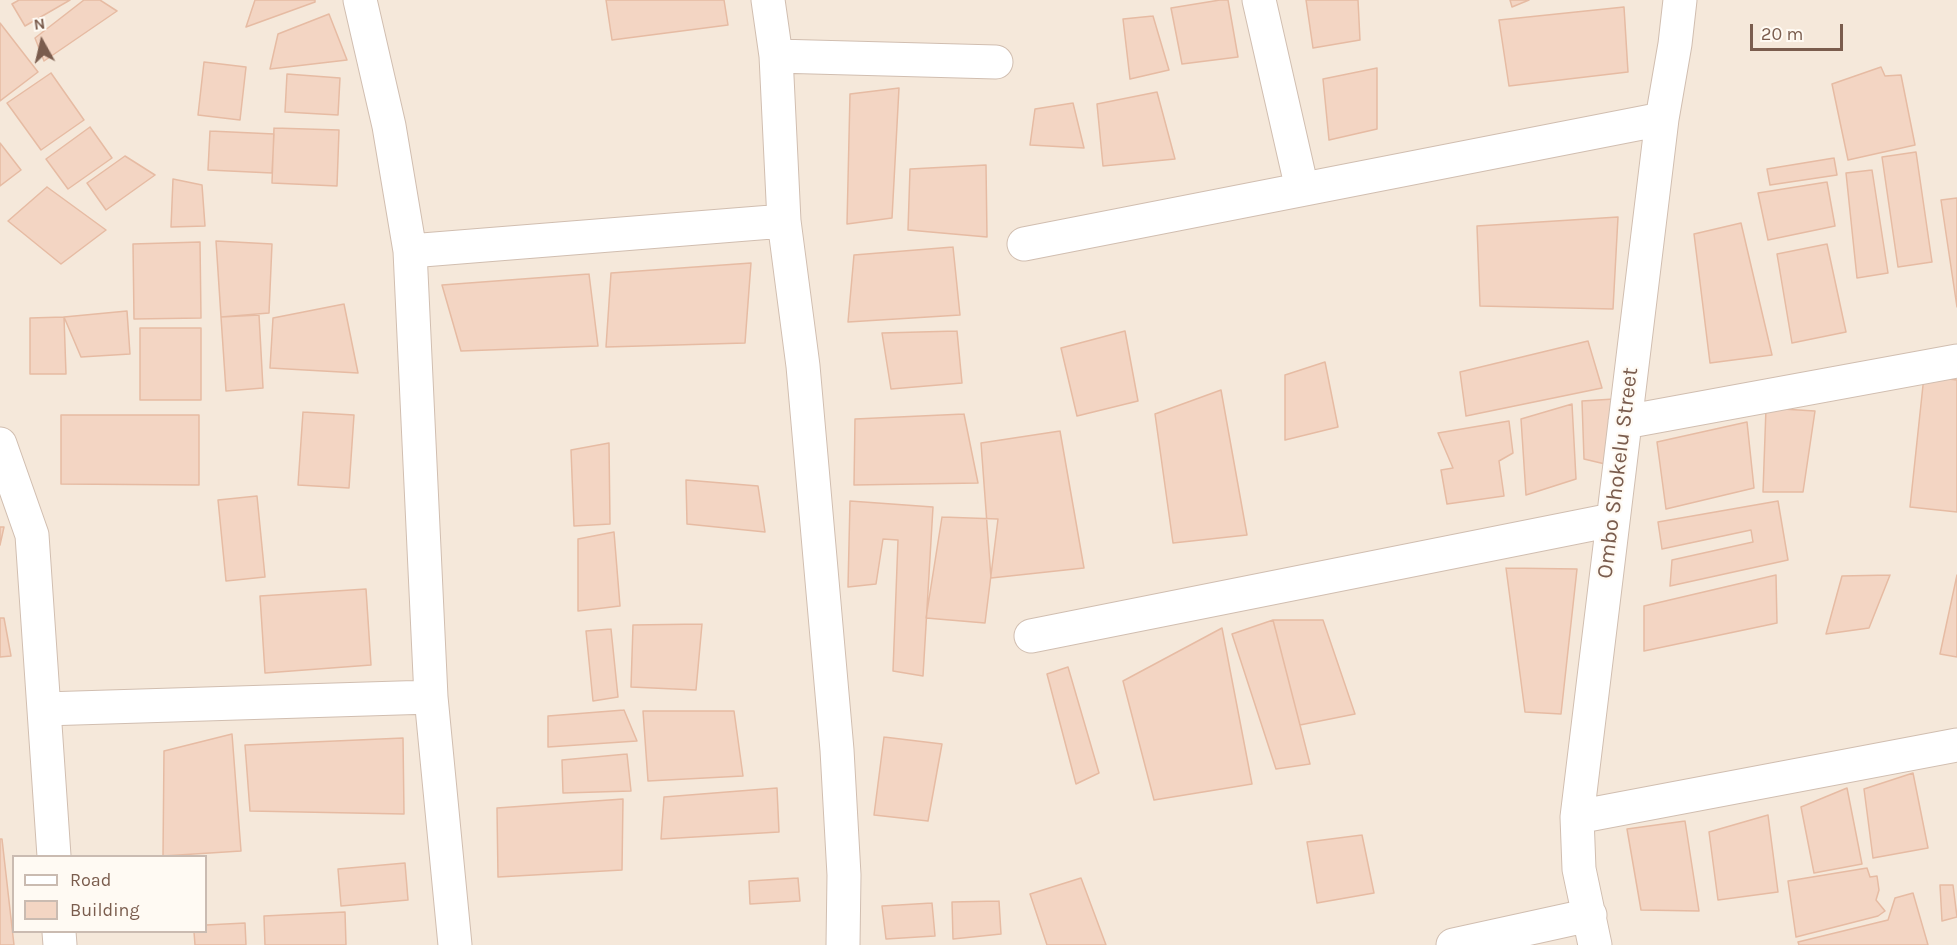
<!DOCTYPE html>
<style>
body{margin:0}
#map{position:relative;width:1957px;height:945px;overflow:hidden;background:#fdf6ec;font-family:Karla,sans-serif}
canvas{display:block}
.legend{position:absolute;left:12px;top:855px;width:195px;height:78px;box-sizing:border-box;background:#fffaf3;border:2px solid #cabbb1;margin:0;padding:8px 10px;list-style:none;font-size:18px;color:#7a5c4d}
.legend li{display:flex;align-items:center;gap:12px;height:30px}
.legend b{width:30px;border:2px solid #cabbb1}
.north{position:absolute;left:12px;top:12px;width:60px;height:60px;-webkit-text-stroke:4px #fffaf3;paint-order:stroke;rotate:352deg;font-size:16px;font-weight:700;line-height:24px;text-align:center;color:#7a5c4d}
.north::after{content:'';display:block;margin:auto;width:21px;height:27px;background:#7a5c4d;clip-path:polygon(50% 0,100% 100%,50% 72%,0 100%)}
.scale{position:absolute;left:1750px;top:24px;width:93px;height:27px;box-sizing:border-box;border:3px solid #7a5c4d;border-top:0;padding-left:8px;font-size:18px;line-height:21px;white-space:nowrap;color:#7a5c4d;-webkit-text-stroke:4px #fffaf3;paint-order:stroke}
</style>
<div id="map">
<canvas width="1957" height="945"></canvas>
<ul class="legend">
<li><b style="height:8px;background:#fff"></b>Road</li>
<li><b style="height:16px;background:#f3d5c3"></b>Building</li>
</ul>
<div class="north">N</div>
<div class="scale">20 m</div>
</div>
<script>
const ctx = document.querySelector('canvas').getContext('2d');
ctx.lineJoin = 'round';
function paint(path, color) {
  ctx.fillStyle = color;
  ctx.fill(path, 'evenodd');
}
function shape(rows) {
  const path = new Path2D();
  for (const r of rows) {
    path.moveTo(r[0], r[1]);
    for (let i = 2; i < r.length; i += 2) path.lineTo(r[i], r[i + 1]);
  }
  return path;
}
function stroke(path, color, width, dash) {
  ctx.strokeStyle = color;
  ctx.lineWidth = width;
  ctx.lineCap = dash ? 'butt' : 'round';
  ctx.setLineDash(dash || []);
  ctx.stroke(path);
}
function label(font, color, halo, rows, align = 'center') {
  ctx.font = font + ' Karla,sans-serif';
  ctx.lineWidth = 4.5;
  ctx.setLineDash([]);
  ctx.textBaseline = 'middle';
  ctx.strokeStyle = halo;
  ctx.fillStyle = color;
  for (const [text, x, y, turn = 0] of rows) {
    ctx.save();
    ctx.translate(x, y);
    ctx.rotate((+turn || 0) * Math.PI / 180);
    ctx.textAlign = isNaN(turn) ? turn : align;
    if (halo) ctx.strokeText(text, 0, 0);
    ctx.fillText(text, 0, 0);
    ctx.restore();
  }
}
paint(shape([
 [0,0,1957,0,1957,945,0,945],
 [14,856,206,856,206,932,14,932]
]), '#f5e8da');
const building = shape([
 [19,0,70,0,25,26,12,4,19,0],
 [84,0,100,0,117,11,44,61,35,38,84,0],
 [255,0,315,0,315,2,246,27,255,0],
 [606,0,724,0,728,25,612,40,606,0],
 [1220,0,1228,0,1238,57,1182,64,1171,8,1220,0],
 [1306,0,1358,0,1360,40,1313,48,1306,0],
 [1510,0,1529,0,1512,7,1510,0],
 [1624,7,1628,72,1509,86,1499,20,1624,7],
 [329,14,347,60,270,69,278,34,329,14],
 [1153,16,1169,70,1130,79,1123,19,1153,16],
 [0,23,38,72,0,101,0,23],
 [204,62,246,67,240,120,198,115,204,62],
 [1881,67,1885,76,1901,75,1915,145,1848,160,1832,84,1881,67],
 [1377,68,1377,129,1329,140,1323,79,1377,68],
 [51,73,84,120,41,150,7,103,51,73],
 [287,74,340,78,338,115,285,112,287,74],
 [899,88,892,218,847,224,850,94,899,88],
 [1157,92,1175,159,1103,166,1097,104,1157,92],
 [1073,103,1084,148,1030,145,1035,109,1073,103],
 [90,127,112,158,68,189,46,159,90,127],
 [274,128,339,130,337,186,272,183,274,128],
 [210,131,274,134,272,173,208,170,210,131],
 [0,143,21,170,0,186,0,143],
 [1916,152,1932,262,1898,267,1882,157,1916,152],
 [125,156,155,175,106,210,87,183,125,156],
 [1834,158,1837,175,1770,185,1767,169,1834,158],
 [986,165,987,237,908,230,910,169,986,165],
 [1872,170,1888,273,1857,278,1846,173,1872,170],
 [173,179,202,185,205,226,171,227,173,179],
 [1827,182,1835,226,1768,240,1758,193,1827,182],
 [47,187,106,230,61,264,8,221,47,187],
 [1957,198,1957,307,1941,200,1957,198],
 [1618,217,1613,309,1480,306,1477,226,1618,217],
 [1741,223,1772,355,1710,363,1694,234,1741,223],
 [216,241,272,244,269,313,221,317,216,241],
 [200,242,201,318,134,319,133,244,200,242],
 [1827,244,1846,332,1792,343,1777,254,1827,244],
 [953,247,960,315,848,322,854,255,953,247],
 [751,263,745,343,606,347,611,273,751,263],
 [589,274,598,346,461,351,442,285,589,274],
 [344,304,358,373,270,368,273,318,344,304],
 [127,311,130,354,81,357,64,317,127,311],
 [259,315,263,388,226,391,221,317,259,315],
 [64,317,66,374,30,374,30,318,64,317],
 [140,328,201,328,201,400,140,400,140,328],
 [957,331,962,383,891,389,882,333,957,331],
 [1125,331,1138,401,1077,416,1061,348,1125,331],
 [1588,341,1602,388,1466,416,1460,372,1588,341],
 [1325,362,1338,427,1285,440,1285,375,1325,362],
 [1924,376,1957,380,1957,512,1910,507,1924,376],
 [1221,390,1247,535,1173,543,1155,414,1221,390],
 [1614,399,1605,464,1584,459,1582,401,1614,399],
 [1572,404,1576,479,1526,495,1521,419,1572,404],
 [1766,408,1815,411,1803,492,1763,492,1766,408],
 [303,412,354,415,349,488,298,485,303,412],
 [964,414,978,483,854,485,855,419,964,414],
 [61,415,199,415,199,485,61,484,61,415],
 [1509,421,1513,453,1499,461,1504,496,1447,504,1441,470,1453,468,1438,433,1509,421],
 [1747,422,1754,488,1666,509,1657,442,1747,422],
 [1060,431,1084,568,991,578,981,443,1060,431],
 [609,443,610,524,574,526,571,450,609,443],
 [686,480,758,486,765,532,687,524,686,480],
 [257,496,265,577,226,581,218,500,257,496],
 [850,501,933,507,923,676,893,671,898,540,883,539,876,584,848,587,850,501],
 [1778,501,1788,560,1670,586,1672,560,1753,542,1751,530,1662,549,1658,522,1778,501],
 [942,517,998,519,985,623,926,618,942,517],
 [0,527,4,527,0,545,0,527],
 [614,532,620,606,578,611,578,539,614,532],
 [1506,568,1577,569,1561,714,1525,712,1506,568],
 [1776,575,1777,623,1644,651,1644,606,1776,575],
 [1890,575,1869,628,1826,634,1842,576,1890,575],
 [1957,575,1957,657,1940,654,1957,575],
 [366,589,371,665,265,673,260,596,366,589],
 [0,618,4,618,11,656,0,657,0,618],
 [1273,620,1310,764,1276,769,1232,634,1273,620],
 [1273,620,1323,620,1355,714,1300,725,1273,620],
 [702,624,696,690,631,687,633,625,702,624],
 [1222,628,1252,784,1154,800,1123,681,1222,628],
 [611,629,618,697,593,701,586,631,611,629],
 [1068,667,1099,773,1076,784,1047,674,1068,667],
 [624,710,637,741,548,747,548,716,624,710],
 [643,711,734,711,743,776,648,781,643,711],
 [232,734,241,851,163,856,164,751,232,734],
 [884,737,942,744,928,821,874,815,884,737],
 [403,738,404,814,250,811,245,745,403,738],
 [627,754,631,791,563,793,562,760,627,754],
 [1913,773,1928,848,1873,858,1864,789,1913,773],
 [777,788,779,832,661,839,664,797,777,788],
 [1847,788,1862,864,1814,873,1801,807,1847,788],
 [623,799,622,870,498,877,497,808,623,799],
 [1768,815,1778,892,1718,900,1709,832,1768,815],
 [1685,821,1699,911,1641,910,1627,829,1685,821],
 [1362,835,1374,893,1317,903,1307,842,1362,835],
 [0,839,2,839,14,945,0,945,0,839],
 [405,863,408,900,341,906,338,869,405,863],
 [1867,868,1870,877,1877,876,1879,890,1876,900,1885,911,1878,916,1796,937,1788,881,1867,868],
 [798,878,800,901,750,904,749,881,798,878],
 [1081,878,1106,945,1047,945,1030,894,1081,878],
 [1940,885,1953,885,1957,917,1942,921,1940,885],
 [1913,893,1928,945,1799,945,1798,942,1888,920,1895,898,1913,893],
 [999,901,1001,934,953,939,952,902,999,901],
 [932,903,935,936,886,939,882,906,932,903],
 [345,912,346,945,265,945,264,916,345,912],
 [245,923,246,945,195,945,194,932,206,932,206,925,245,923]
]);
paint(building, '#f3d5c3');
stroke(building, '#e6bba3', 1.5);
const street = shape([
 [360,0,389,126,410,251,431,697,455,945],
 [768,0,776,56,784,221,803,366,837,750,844,875,843,945],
 [1259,0,1302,189],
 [776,56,996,62],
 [1024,244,1662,119],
 [410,251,784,221],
 [1625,422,1957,361],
 [0,444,32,535,54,856],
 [1031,636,1612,520],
 [44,709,431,697],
 [1577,817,1957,745],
 [59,932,60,945],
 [1453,945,1590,915],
 [1595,945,1579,869,1577,817,1662,119,1675,44,1680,0]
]);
stroke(street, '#d1beb0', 35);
stroke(street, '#fff', 33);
label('22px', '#7a5c4d', '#fffaf3', [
 ["Ombo Shokelu Street",1618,473,-83]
]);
</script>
